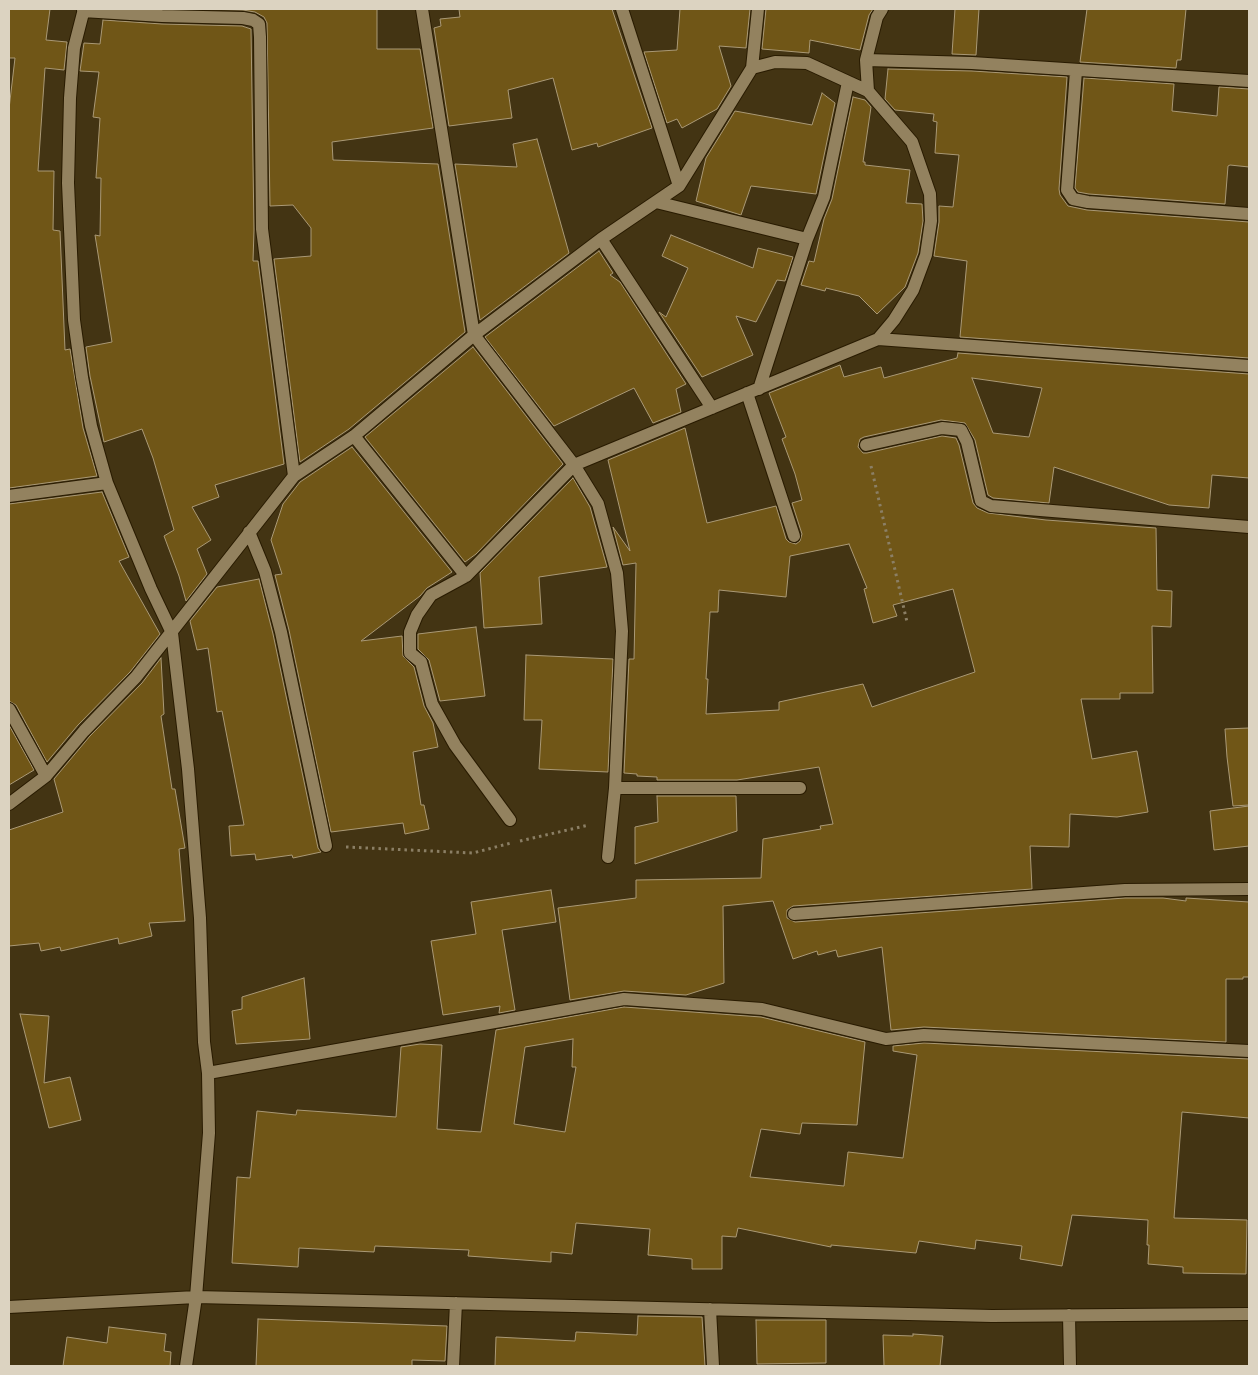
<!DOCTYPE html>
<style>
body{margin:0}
#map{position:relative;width:1258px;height:1375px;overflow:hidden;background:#433413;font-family:"PT Sans",sans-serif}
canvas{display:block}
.frame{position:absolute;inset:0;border:10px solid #dcd3c1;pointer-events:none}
</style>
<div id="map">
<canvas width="1258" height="1375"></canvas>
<div class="frame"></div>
</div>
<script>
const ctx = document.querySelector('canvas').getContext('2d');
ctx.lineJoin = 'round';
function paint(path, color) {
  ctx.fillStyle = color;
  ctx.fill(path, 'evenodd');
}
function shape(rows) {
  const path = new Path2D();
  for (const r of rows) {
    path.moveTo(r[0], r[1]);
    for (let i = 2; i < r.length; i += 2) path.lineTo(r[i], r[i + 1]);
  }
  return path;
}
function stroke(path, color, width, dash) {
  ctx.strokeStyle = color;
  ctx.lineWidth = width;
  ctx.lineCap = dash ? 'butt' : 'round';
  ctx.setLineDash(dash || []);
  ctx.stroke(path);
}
const building = shape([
 [9,9,50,9,46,40,67,42,64,70,45,68,38,171,54,171,53,230,60,231,65,350,70,349,83,428,97,476,9,488,9,109,15,58,9,58,9,9],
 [198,9,377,9,377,49,420,49,433,128,332,142,333,160,438,164,465,332,349,429,300,462,274,259,311,256,311,228,293,205,270,206,267,23,264,17,255,12,243,10,198,9],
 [459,9,612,9,652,128,598,147,597,143,572,150,553,78,508,90,512,118,449,126,434,28,441,26,440,19,460,17,459,9],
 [680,9,750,9,746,48,719,46,731,86,717,109,682,128,677,119,667,123,644,52,677,50,680,9],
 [766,9,873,9,869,15,860,50,810,40,809,53,762,49,766,9],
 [955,9,979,9,976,55,952,54,955,9],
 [1087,9,1186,9,1181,60,1177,60,1176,68,1080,62,1087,9],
 [103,20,162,24,242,26,251,29,254,230,253,261,258,261,284,464,215,485,219,497,192,507,211,540,197,549,207,574,186,601,179,576,164,536,174,530,153,458,142,429,104,442,90,376,86,347,112,342,95,235,100,236,101,178,96,178,100,118,93,117,99,72,80,71,84,43,100,44,103,20],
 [888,69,972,71,1067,77,1059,189,1060,195,1068,206,1087,210,1249,222,1249,358,960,337,967,261,934,256,939,222,939,206,953,207,959,155,935,153,937,122,933,121,934,114,895,110,885,99,888,69],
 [1084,78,1174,84,1172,111,1217,116,1219,87,1249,89,1249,167,1230,165,1228,166,1225,204,1089,194,1078,192,1075,188,1084,78],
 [822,93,835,103,816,194,751,186,741,215,696,201,706,158,735,111,812,125,822,93],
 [853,97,865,100,871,107,863,162,865,162,865,165,910,170,906,203,922,204,923,221,918,253,905,287,877,314,859,296,826,288,825,291,801,285,809,261,814,262,824,219,832,199,853,97],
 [537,139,569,253,480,320,455,164,517,167,513,144,537,139],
 [671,235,753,268,758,248,793,257,785,281,777,280,756,322,736,316,753,355,702,377,659,312,666,317,688,268,662,256,671,235],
 [599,251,613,273,610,275,620,282,686,384,676,389,681,412,653,423,634,388,554,426,485,337,599,251],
 [473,347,563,464,476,554,465,562,365,437,473,347],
 [958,353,1249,374,1249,478,1212,475,1209,508,1169,505,1054,467,1049,503,993,498,988,495,975,440,965,423,941,420,864,437,860,439,858,447,863,453,867,453,942,436,956,438,959,445,973,503,977,508,988,513,1046,520,1156,528,1157,590,1172,591,1171,627,1152,626,1153,693,1120,693,1120,699,1081,699,1092,759,1137,751,1148,812,1117,817,1070,814,1069,847,1030,846,1032,889,793,906,787,910,787,918,795,922,1125,898,1163,898,1186,901,1186,898,1249,902,1249,977,1243,977,1243,979,1226,979,1226,1042,924,1027,891,1030,882,947,838,957,836,950,818,955,817,951,793,959,773,901,723,906,724,983,686,995,624,991,570,1000,558,908,636,898,636,880,761,878,763,839,821,829,820,826,833,824,819,767,737,780,657,780,657,777,637,776,637,774,624,773,629,659,634,659,636,563,623,565,613,527,630,551,608,460,685,428,707,523,776,506,786,539,789,542,796,544,800,541,802,534,792,503,802,500,795,474,782,439,786,437,769,393,840,365,844,377,881,367,884,378,957,358,958,353],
 [972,378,1042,388,1029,437,993,433,972,378],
 [849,544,867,588,864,589,873,623,897,616,893,605,953,589,975,672,872,707,863,684,779,702,779,710,706,714,708,679,706,679,710,612,718,612,719,590,786,597,790,556,849,544],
 [352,447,452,572,427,588,420,596,361,641,402,636,403,656,414,667,424,706,433,723,438,747,413,752,421,805,424,805,429,829,405,834,403,823,331,832,289,630,275,575,282,574,271,540,283,504,300,482,352,447],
 [573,478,590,507,607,567,539,577,542,624,484,628,480,573,573,478],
 [102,492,129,557,119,561,160,634,130,672,78,725,47,762,16,705,9,701,9,504,102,492],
 [259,579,273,634,318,848,321,852,293,858,292,855,256,860,255,854,231,856,229,826,244,825,222,711,217,712,208,648,197,650,190,621,217,587,259,579],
 [476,627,485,696,440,701,429,660,418,649,418,634,476,627],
 [526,655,613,659,608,772,539,769,542,720,524,720,526,655],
 [161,658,164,714,161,716,172,789,175,789,185,848,179,849,185,921,149,923,152,936,119,944,118,938,61,951,60,947,41,951,39,943,9,946,9,830,63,812,54,779,90,736,142,683,161,658],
 [9,725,34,770,9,785,9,725],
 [1249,728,1249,805,1233,806,1227,757,1225,729,1249,728],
 [657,796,736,796,737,831,635,864,635,827,658,822,657,796],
 [1249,806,1249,846,1214,850,1210,811,1249,806],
 [551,890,556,922,502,930,515,1010,499,1013,500,1006,443,1015,431,941,476,934,471,902,551,890],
 [304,978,310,1039,236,1044,232,1011,242,1009,242,997,304,978],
 [624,1007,761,1017,865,1042,857,1125,802,1123,800,1134,761,1129,750,1177,844,1186,848,1152,903,1158,917,1055,893,1051,893,1046,924,1043,1249,1059,1249,1118,1182,1112,1174,1218,1247,1220,1246,1274,1183,1273,1183,1267,1148,1264,1149,1245,1147,1245,1148,1220,1072,1215,1062,1266,1020,1259,1022,1246,976,1240,975,1249,919,1241,916,1253,831,1245,831,1247,738,1228,736,1237,722,1236,722,1269,692,1269,692,1259,648,1255,650,1229,576,1223,572,1254,551,1252,551,1262,468,1256,469,1250,375,1246,374,1252,299,1248,298,1267,232,1263,237,1177,250,1178,257,1111,296,1115,297,1110,396,1117,401,1047,420,1044,442,1045,437,1129,481,1132,496,1030,624,1007],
 [573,1039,572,1067,576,1067,565,1132,514,1124,525,1047,573,1039],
 [20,1014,49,1016,44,1083,70,1077,81,1120,49,1128,20,1014],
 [638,1316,702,1317,705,1366,495,1366,496,1337,575,1341,576,1332,637,1335,638,1316],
 [258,1319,447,1326,445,1361,412,1360,412,1366,256,1366,258,1319],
 [756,1320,826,1320,826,1363,757,1364,756,1320],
 [109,1327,166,1334,164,1351,171,1352,170,1366,63,1366,67,1337,107,1343,109,1327],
 [913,1334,943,1336,940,1366,884,1366,883,1335,913,1336,913,1334]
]);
paint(building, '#705617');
stroke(building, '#aa9976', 1);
const street = shape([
 [84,9,74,48,70,98,68,183,74,320,82,377,91,426,107,483,151,589,172,633,188,769,200,918,204,1042,208,1073,209,1133,196,1297,186,1366],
 [422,9,474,335,574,465,598,504,617,573,622,631,615,788,608,857],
 [622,9,679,186],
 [83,11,162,16,243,18,253,20,259,24,260,37,262,229,294,476],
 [866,60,972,63,1249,81],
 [752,68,775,62,807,63,868,91,912,142,930,194,931,221,926,255,913,290,894,320,878,339],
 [1076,71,1067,190,1073,199,1088,202,1249,214],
 [868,91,866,60,877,17,882,9],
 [656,202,807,239],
 [601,239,712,408],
 [759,389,807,239,824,197,848,82],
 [747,393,794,536],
 [354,436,466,576],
 [866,445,942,428,961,430,967,442,981,501,991,506,1249,527],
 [9,496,107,483],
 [249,532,265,571,281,632,326,846],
 [9,709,46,776],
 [615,788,800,788],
 [9,804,46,776,84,731,136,677,294,476,354,436,474,335,601,239,679,186,752,68,758,9],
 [510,820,455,745,432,704,421,662,410,653,410,632,417,615,431,595,466,576,574,465,878,339,1249,366],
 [794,914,1125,890,1249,889],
 [208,1073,624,999,762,1009,886,1039,924,1035,1249,1051],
 [9,1307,196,1297,992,1316,1249,1314],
 [710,1309,713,1366],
 [1069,1315,1070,1366],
 [453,1366,456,1303]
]);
stroke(street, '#291b00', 14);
stroke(shape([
 [871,466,907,622],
 [520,841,589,825],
 [346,847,473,853,511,843]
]), '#8b7f65', 3, [2.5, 4]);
stroke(street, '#93825f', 12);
</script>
